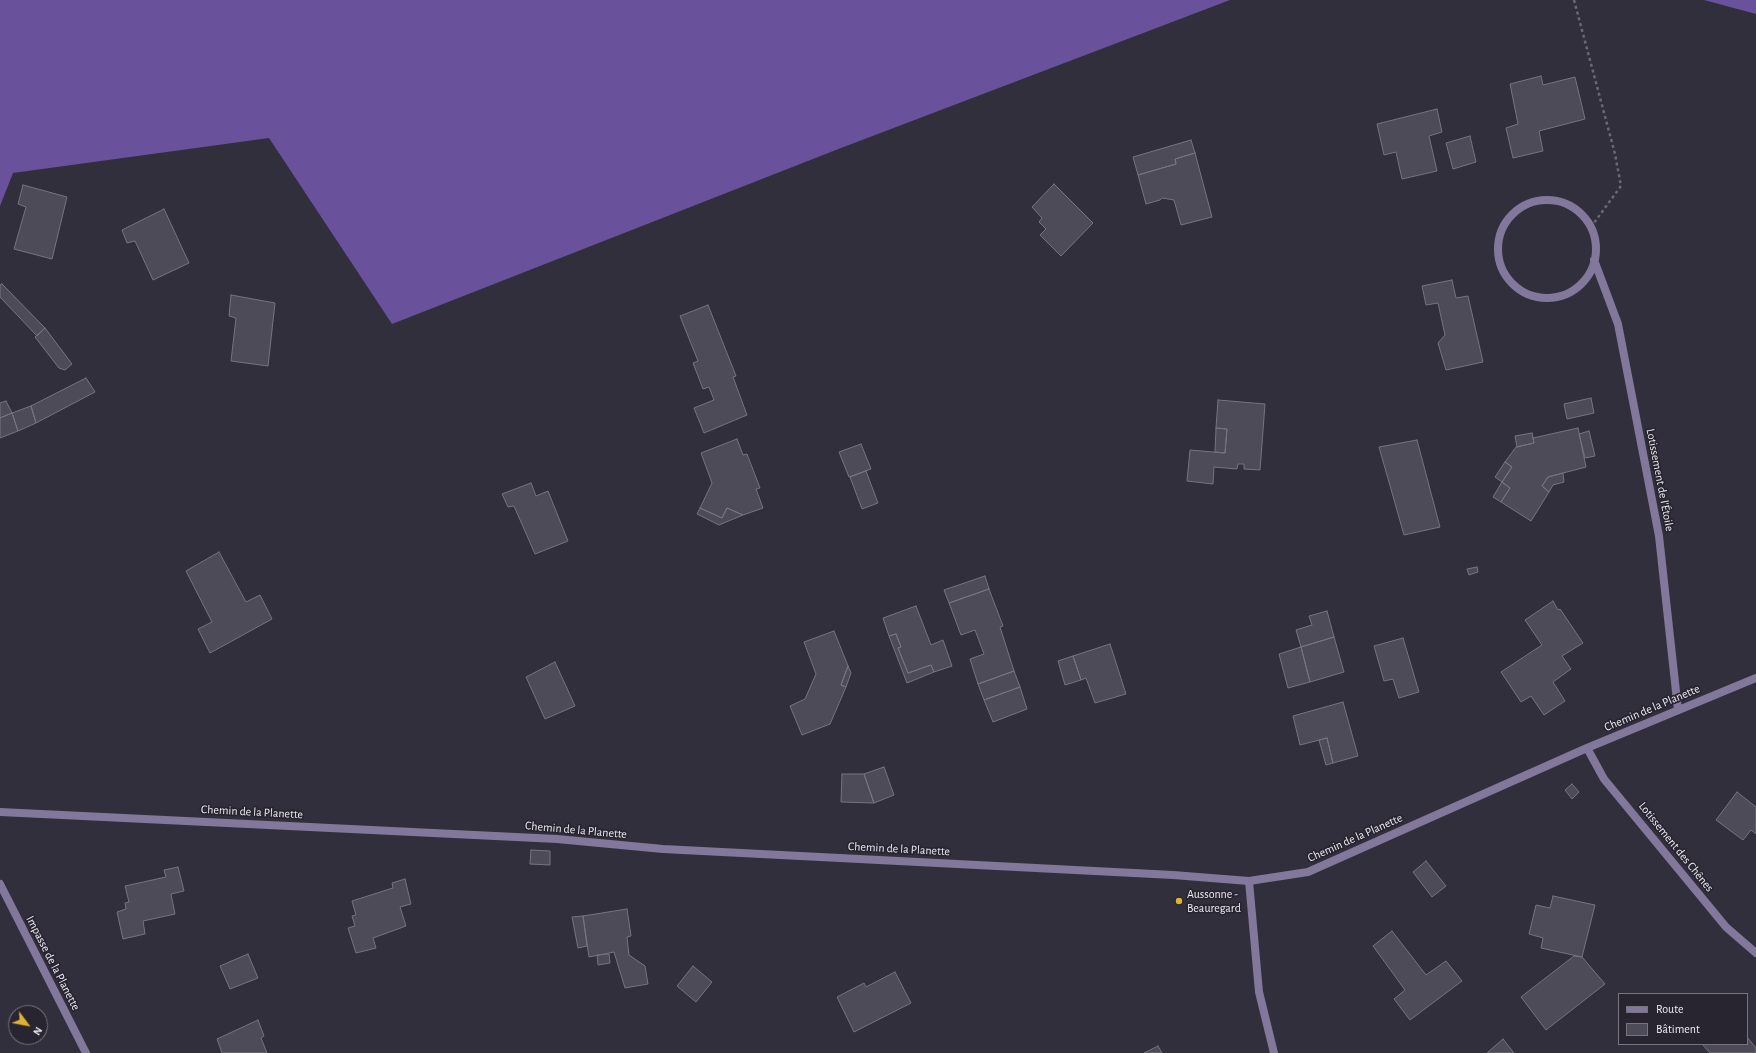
<!DOCTYPE html>
<meta charset="utf-8">
<style>
body{margin:0}
#map{position:relative;width:1756px;height:1053px;overflow:hidden;background:#322f3c;font-family:"Alegreya Sans",sans-serif}
canvas{display:block}
.legend{position:absolute;left:1618px;top:993px;width:130px;height:52px;box-sizing:border-box;background:#282531;border:1px solid #76747e;margin:0;padding:5px 7px;list-style:none;font-size:12px;color:#eceaf2}
.legend li{display:flex;align-items:center;gap:8px;height:20px}
.legend b{width:20px;border:1px solid #76747e}
.north{position:absolute;left:8px;top:1005px;width:40px;height:40px;box-sizing:border-box;background:#282531;border:1px solid #76747e;border-radius:50%;rotate:122deg;font-size:11px;font-weight:700;line-height:16px;text-align:center;color:#eceaf2}
.north::after{content:'';display:block;margin:auto;width:14px;height:18px;background:#deb133;clip-path:polygon(50% 0,100% 100%,50% 72%,0 100%)}
</style>
<div id="map">
<canvas width="1756" height="1053"></canvas>
<ul class="legend">
<li><b style="height:5px;background:#82789b"></b>Route</li>
<li><b style="height:11px;background:#4e4b58"></b>Bâtiment</li>
</ul>
<div class="north">N</div>
</div>
<script>
const ctx = document.querySelector('canvas').getContext('2d');
ctx.lineJoin = 'round';
function paint(path, color) {
  ctx.fillStyle = color;
  ctx.fill(path, 'evenodd');
}
function shape(rows) {
  const path = new Path2D();
  for (const r of rows) {
    if (r.length === 3) {
      path.moveTo(r[0] + r[2], r[1]);
      path.arc(r[0], r[1], r[2], 0, 2 * Math.PI);
      continue;
    }
    path.moveTo(r[0], r[1]);
    for (let i = 2; i < r.length; i += 2) path.lineTo(r[i], r[i + 1]);
  }
  return path;
}
function stroke(path, color, width, dash) {
  ctx.strokeStyle = color;
  ctx.lineWidth = width;
  ctx.lineCap = dash ? 'butt' : 'round';
  ctx.setLineDash(dash || []);
  ctx.stroke(path);
}
function label(font, color, halo, rows, align = 'center') {
  ctx.font = font + ' "Alegreya Sans",sans-serif';
  ctx.lineWidth = 3.5;
  ctx.setLineDash([]);
  ctx.textBaseline = 'middle';
  ctx.strokeStyle = halo;
  ctx.fillStyle = color;
  for (const [text, x, y, turn = 0] of rows) {
    ctx.save();
    ctx.translate(x, y);
    ctx.rotate((+turn || 0) * Math.PI / 180);
    ctx.textAlign = isNaN(turn) ? turn : align;
    if (halo) ctx.strokeText(text, 0, 0);
    ctx.fillText(text, 0, 0);
    ctx.restore();
  }
}
paint(shape([
 [0,0,1230,0,841,148,392,324,269,138,13,173,0,206],
 [1704,0,1756,0,1756,14]
]), '#6a519b');
const building = shape([
 [1541,76,1543,85,1575,77,1585,119,1539,131,1543,151,1513,158,1506,128,1518,124,1510,84,1541,76],
 [1437,109,1442,132,1429,136,1437,171,1402,179,1396,152,1384,155,1377,124,1437,109],
 [1470,136,1476,162,1453,169,1446,143,1470,136],
 [1191,140,1195,153,1175,159,1176,164,1138,175,1133,157,1191,140],
 [1195,153,1212,217,1181,225,1174,200,1162,198,1160,200,1146,204,1138,175,1176,164,1175,159,1195,153],
 [1054,184,1093,223,1061,256,1040,235,1046,229,1039,222,1042,218,1032,207,1054,184],
 [23,185,67,197,52,259,14,249,26,207,18,204,23,185],
 [164,209,189,263,153,280,135,241,127,243,122,230,164,209],
 [1452,280,1456,298,1468,296,1483,362,1446,370,1438,343,1445,335,1438,303,1426,305,1422,286,1452,280],
 [2,284,45,328,37,336,0,297,0,285,2,284],
 [231,295,275,303,268,366,231,361,236,318,229,316,231,295],
 [708,305,736,376,733,377,747,415,704,433,694,408,714,400,709,387,703,389,693,363,698,361,680,316,708,305],
 [45,328,72,364,65,370,59,368,35,337,45,328],
 [86,378,95,392,36,423,31,406,86,378],
 [1591,398,1594,413,1567,419,1564,404,1591,398],
 [1218,400,1265,404,1260,470,1244,469,1244,464,1238,464,1237,469,1214,467,1213,484,1187,481,1190,450,1225,453,1227,429,1216,428,1218,400],
 [6,401,12,413,0,418,0,403,6,401],
 [31,406,36,423,18,431,12,413,31,406],
 [12,413,18,431,0,438,0,418,12,413],
 [1216,428,1227,429,1225,453,1215,452,1216,428],
 [1578,428,1586,467,1548,477,1542,486,1549,492,1531,521,1501,502,1510,488,1502,482,1512,467,1505,462,1516,447,1534,443,1533,438,1578,428],
 [1589,431,1595,456,1585,458,1579,434,1589,431],
 [1532,433,1534,443,1517,447,1515,436,1532,433],
 [737,439,743,455,747,454,760,488,756,489,763,508,743,515,727,508,722,518,700,508,712,483,701,453,737,439],
 [1417,440,1440,527,1404,535,1379,447,1417,440],
 [861,444,871,469,849,477,839,452,861,444],
 [1505,462,1512,467,1502,482,1495,477,1505,462],
 [866,471,878,503,862,509,850,477,866,471],
 [1563,473,1564,482,1553,485,1549,492,1542,486,1548,477,1563,473],
 [1502,482,1510,488,1501,502,1493,497,1502,482],
 [531,483,536,496,548,491,568,541,535,554,514,506,508,507,502,494,531,483],
 [700,508,722,518,727,508,743,515,719,525,697,514,700,508],
 [219,552,246,602,260,595,272,619,210,653,198,629,212,622,186,571,219,552],
 [1477,567,1478,572,1469,575,1467,569,1477,567],
 [985,576,989,589,949,603,944,590,985,576],
 [989,589,1003,626,1000,627,1014,671,978,684,970,659,984,654,975,630,961,635,949,603,989,589],
 [1553,601,1558,610,1560,609,1583,643,1562,656,1571,669,1553,682,1565,701,1544,715,1531,696,1521,702,1501,672,1542,645,1525,620,1553,601],
 [916,606,931,645,943,640,952,666,934,672,931,665,908,673,898,648,901,647,896,634,889,636,883,618,916,606],
 [1327,611,1334,637,1301,647,1296,630,1312,625,1309,616,1327,611],
 [834,631,848,666,841,685,846,687,830,724,802,735,790,706,805,699,816,674,804,642,834,631],
 [896,634,901,647,898,648,908,673,931,665,934,672,907,683,889,636,896,634],
 [1334,637,1344,672,1310,682,1301,647,1334,637],
 [1403,638,1419,692,1399,698,1393,679,1384,681,1374,646,1403,638],
 [1110,644,1126,694,1095,703,1086,678,1081,680,1073,656,1110,644],
 [1301,647,1310,682,1288,688,1279,654,1301,647],
 [1073,656,1081,680,1065,685,1058,661,1073,656],
 [555,662,575,706,545,719,526,677,555,662],
 [848,666,851,673,846,687,841,685,848,666],
 [1014,671,1020,687,984,700,978,684,1014,671],
 [1020,687,1027,709,993,722,984,700,1020,687],
 [1343,702,1358,756,1333,763,1327,738,1300,745,1293,716,1343,702],
 [1327,738,1333,763,1326,765,1319,740,1327,738],
 [884,767,894,795,874,803,864,774,884,767],
 [842,774,864,774,874,803,841,802,842,774],
 [1572,784,1579,792,1572,799,1565,790,1572,784],
 [1737,792,1756,807,1756,834,1751,830,1743,840,1716,820,1737,792],
 [531,850,550,851,550,865,530,864,531,850],
 [1426,861,1446,886,1432,897,1413,872,1426,861],
 [178,867,184,891,171,894,175,914,143,921,145,934,123,939,117,912,126,909,125,903,129,902,125,886,166,877,164,870,178,867],
 [405,879,411,904,400,907,406,926,373,938,376,948,356,953,348,928,355,926,352,916,356,915,352,901,393,888,392,883,405,879],
 [1553,896,1595,905,1582,957,1541,948,1543,938,1529,934,1536,905,1550,908,1553,896],
 [627,909,631,936,627,937,629,955,645,966,648,984,625,988,614,952,589,957,583,916,627,909],
 [583,916,587,946,578,948,572,917,583,916],
 [1392,931,1426,975,1446,961,1462,981,1410,1020,1394,999,1405,990,1373,946,1392,931],
 [248,954,258,978,230,989,220,966,248,954],
 [609,954,610,963,598,965,597,955,609,954],
 [1574,956,1582,957,1605,984,1546,1030,1521,997,1574,956],
 [693,966,712,982,696,1002,677,986,693,966],
 [895,972,911,1003,854,1032,837,997,864,983,866,987,895,972],
 [258,1020,264,1036,261,1038,267,1053,222,1053,217,1039,258,1020],
 [1747,1037,1756,1048,1756,1053,1710,1053,1702,1044,1747,1044,1747,1037],
 [1503,1039,1514,1053,1487,1053,1503,1039],
 [1158,1046,1162,1053,1144,1053,1158,1046]
]);
paint(building, '#4e4b58');
stroke(building, '#777381', 1);
stroke(shape([
 [1574,0,1615,154,1621,186,1591,227]
]), '#6b6874', 2.5, [3, 3]);
stroke(shape([
 [0,884,86,1053]
]), '#82789b', 8);
stroke(shape([
 [1547,249,49],
 [1594,260,1618,324,1659,536,1678,710],
 [1587,748,1604,779,1726,927,1756,953],
 [0,812,557,839,663,849,1173,875,1249,881,1308,872,1587,748,1756,678],
 [1249,881,1259,992,1274,1053]
]), '#82789b', 8);
for (const [x, y, r, color] of [
 [1179,901,4,"#deb133"]
]) {
  const dot = new Path2D();
  dot.arc(x, y, r, 0, 2 * Math.PI);
  ctx.fillStyle = color;
  ctx.fill(dot);
  stroke(dot, '#282531', 1.5);
}
label('12px', '#eceaf2', '#282531', [
 ["Lotissement de l'Étoile",1660,480,79],
 ["Chemin de la Planette",1652,708,-23],
 ["Chemin de la Planette",252,812,3],
 ["Chemin de la Planette",576,830,5],
 ["Chemin de la Planette",1355,838,-24],
 ["Lotissement des Chênes",1676,847,51],
 ["Chemin de la Planette",899,849,3],
 ["Impasse de la Planette",53,963,63]
]);
label('12px', '#eceaf2', '#282531', [
 ["Aussonne -",1187,894],
 ["Beauregard",1187,908]
], 'left');
</script>
